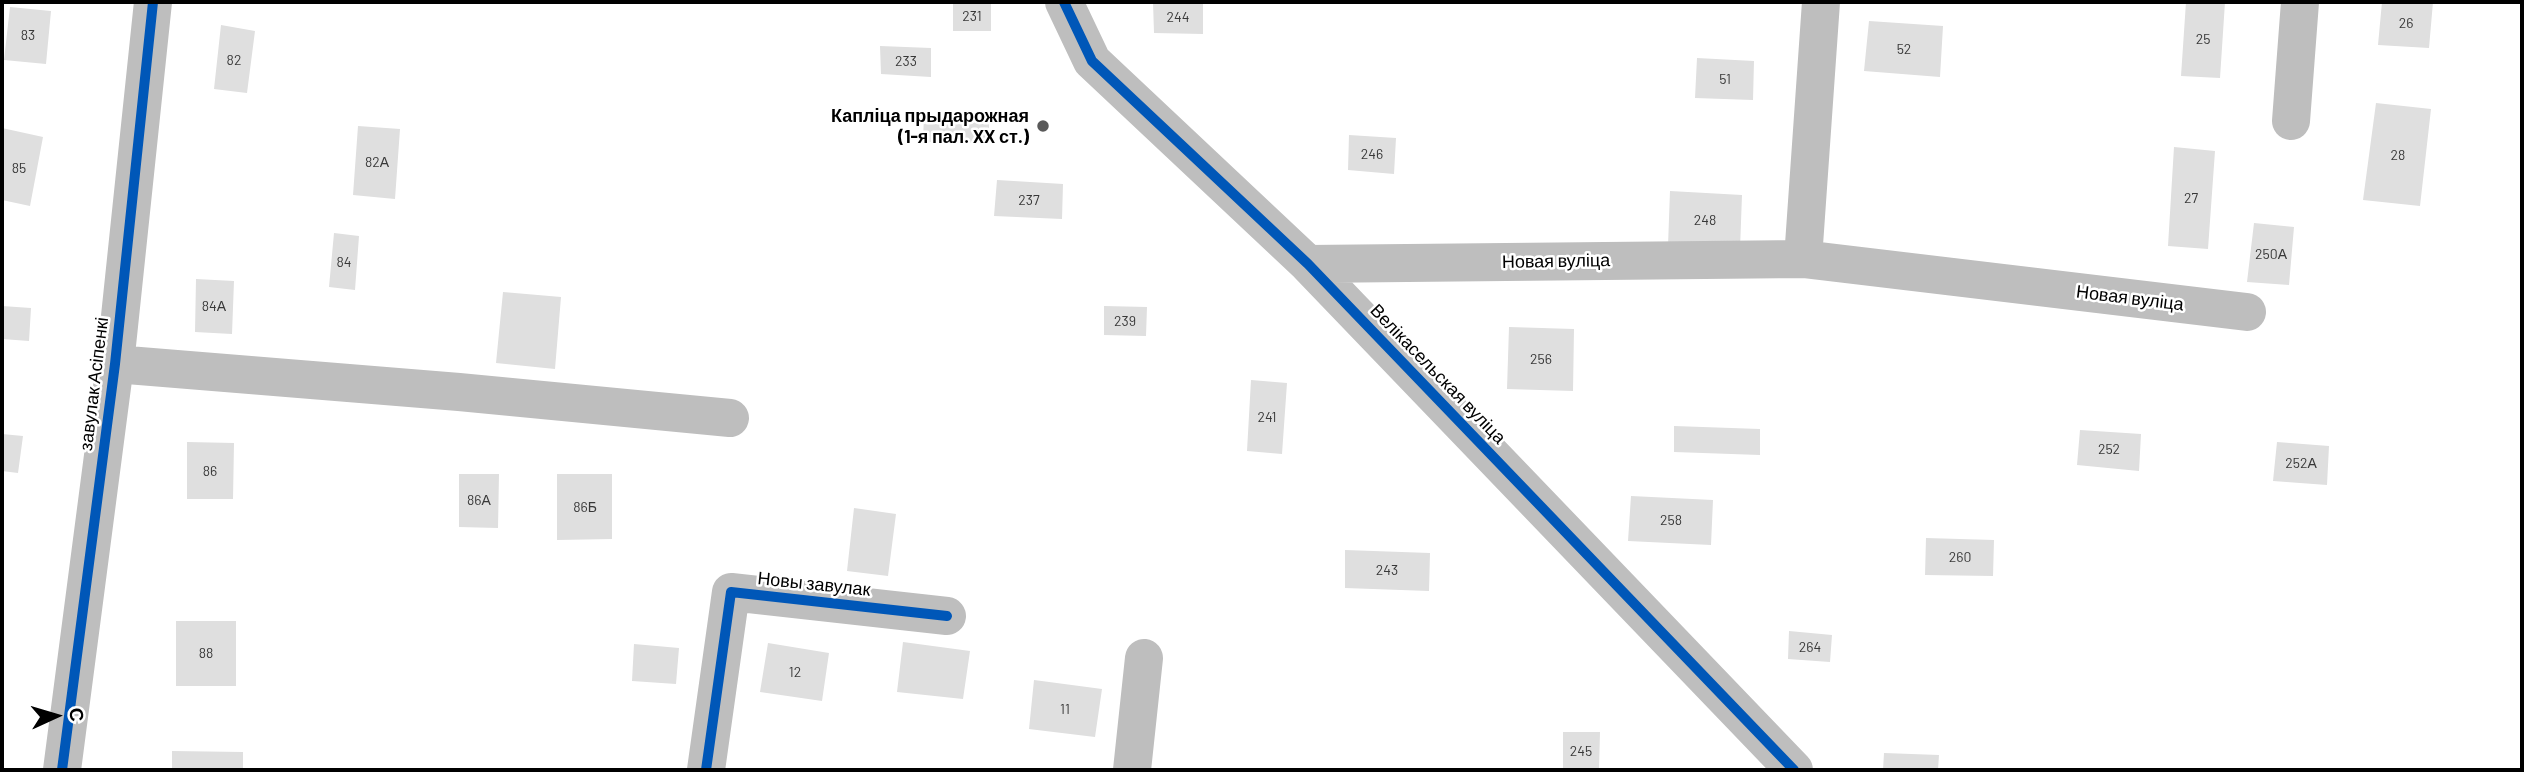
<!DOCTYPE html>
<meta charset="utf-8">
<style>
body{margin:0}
#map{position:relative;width:2524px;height:772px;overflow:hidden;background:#fff;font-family:Barlow,sans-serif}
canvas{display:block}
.frame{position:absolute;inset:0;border:4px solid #000;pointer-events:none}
.north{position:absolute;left:21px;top:681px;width:70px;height:70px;-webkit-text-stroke:5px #fff;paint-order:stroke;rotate:86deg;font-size:19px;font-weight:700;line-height:28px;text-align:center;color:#000}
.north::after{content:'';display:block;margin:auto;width:24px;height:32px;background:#000;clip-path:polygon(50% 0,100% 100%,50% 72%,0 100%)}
</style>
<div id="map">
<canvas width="2524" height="772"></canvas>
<div class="frame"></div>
<div class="north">С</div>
</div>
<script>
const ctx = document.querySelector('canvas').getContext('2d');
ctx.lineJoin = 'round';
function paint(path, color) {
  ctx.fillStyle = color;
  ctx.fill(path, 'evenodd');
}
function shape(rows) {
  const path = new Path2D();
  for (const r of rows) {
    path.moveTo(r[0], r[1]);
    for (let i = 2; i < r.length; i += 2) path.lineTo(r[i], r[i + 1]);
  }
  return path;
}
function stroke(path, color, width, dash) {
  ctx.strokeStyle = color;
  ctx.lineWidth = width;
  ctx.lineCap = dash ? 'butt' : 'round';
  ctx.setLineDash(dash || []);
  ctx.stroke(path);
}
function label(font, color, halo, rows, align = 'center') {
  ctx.font = font + ' Barlow,sans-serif';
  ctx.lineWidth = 5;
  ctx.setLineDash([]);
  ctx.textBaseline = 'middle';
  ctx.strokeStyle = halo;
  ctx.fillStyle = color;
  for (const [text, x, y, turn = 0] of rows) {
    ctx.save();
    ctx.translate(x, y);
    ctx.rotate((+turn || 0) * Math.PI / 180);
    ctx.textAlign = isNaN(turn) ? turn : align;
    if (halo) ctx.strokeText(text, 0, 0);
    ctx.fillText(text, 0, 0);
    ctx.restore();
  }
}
paint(shape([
 [953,2,991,2,991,31,953,31],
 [1153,2,1203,2,1203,34,1154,33],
 [2186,2,2225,2,2220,78,2181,76],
 [2382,2,2433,2,2429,48,2378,45],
 [10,7,51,11,46,64,4,60],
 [1869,21,1943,26,1940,77,1864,71],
 [221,25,255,31,247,93,214,89],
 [880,46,931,48,931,77,881,74],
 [1697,58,1754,61,1753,100,1695,98],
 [2376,103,2431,109,2420,206,2363,200],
 [924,114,989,115,989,143,923,142],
 [358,126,400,129,395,199,353,195],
 [2,128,43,137,30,206,2,200],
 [1349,135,1396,138,1394,174,1348,170],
 [2174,147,2215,151,2208,249,2168,246],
 [997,180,1063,184,1062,219,994,216],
 [1670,191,1742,195,1740,249,1668,246],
 [2254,223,2294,227,2289,285,2247,282],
 [334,233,359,236,355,290,329,287],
 [196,279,234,281,232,334,195,332],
 [503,292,561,297,555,369,496,363],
 [2,306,31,308,29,341,2,339],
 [1104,306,1147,307,1146,336,1104,335],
 [1509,327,1574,329,1573,391,1507,389],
 [1251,380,1287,383,1282,454,1247,451],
 [1674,426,1760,429,1760,455,1674,452],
 [2080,430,2141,434,2139,471,2077,465],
 [2,434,23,436,18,473,2,471],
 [187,442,234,443,233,499,187,499],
 [2277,442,2329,446,2327,485,2273,481],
 [459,474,499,474,498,528,459,527],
 [557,474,612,474,612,539,557,540],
 [1631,496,1713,500,1711,545,1628,541],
 [854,508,896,514,888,576,847,571],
 [1926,538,1994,540,1993,576,1925,575],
 [1345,550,1430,553,1429,591,1345,588],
 [176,621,236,621,236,686,176,686],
 [1789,631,1832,635,1830,662,1788,659],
 [903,642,970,651,963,699,897,692],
 [768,643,829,653,822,701,760,692],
 [634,644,679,648,676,684,632,681],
 [1034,680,1102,689,1095,737,1029,729],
 [1563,732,1600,732,1599,770,1563,770],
 [172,751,243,752,243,770,172,770],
 [1884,753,1939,755,1938,770,1883,770]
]), '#dfdfdf');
stroke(shape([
 [1064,2,1092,61,1308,264,1794,770],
 [2291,121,2300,2],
 [1803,259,1821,2],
 [1308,264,1803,259,2247,312],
 [115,364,459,392,730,418],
 [62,770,115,364,153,2],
 [706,770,731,592,947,616],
 [1132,770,1144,658]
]), '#bebebe', 38);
stroke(shape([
 [1064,2,1092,61,1308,264,1794,770],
 [62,770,115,364,153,2],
 [706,770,731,592,947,616]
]), '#0057b8', 10);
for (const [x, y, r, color] of [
 [1043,126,7,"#595959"]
]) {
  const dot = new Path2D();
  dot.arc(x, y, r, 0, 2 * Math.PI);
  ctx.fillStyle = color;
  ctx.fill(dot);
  stroke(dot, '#fff', 2.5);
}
label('14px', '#383838', null, [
 ["231",972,16],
 ["244",1178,17],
 ["26",2406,23],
 ["83",28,35],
 ["25",2203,39],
 ["52",1904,49],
 ["82",234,60],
 ["233",906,61],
 ["51",1725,79],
 ["246",1372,154],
 ["28",2398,155],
 ["82А",377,162],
 ["85",19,168],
 ["27",2191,198],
 ["237",1029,200],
 ["248",1705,220],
 ["250А",2271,254],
 ["84",344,262],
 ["84А",214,306],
 ["239",1125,321],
 ["256",1541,359],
 ["241",1267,417],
 ["252",2109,449],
 ["252А",2301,463],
 ["86",210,471],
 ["86А",479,500],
 ["86Б",585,507],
 ["258",1671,520],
 ["260",1960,557],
 ["243",1387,570],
 ["264",1810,647],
 ["88",206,653],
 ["12",795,672],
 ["11",1065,709],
 ["245",1581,751]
]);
label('bold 18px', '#000', '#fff', [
 ["Капліца прыдарожная",1029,116],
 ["(1-я пал. XX ст.)",1029,137]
], 'right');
label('18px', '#000', '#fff', [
 ["Новая вуліца",1556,261,-1],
 ["Новая вуліца",2130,298,7],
 ["Велікасельская вуліца",1438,374,46],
 ["завулак Асіпенкі",94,384,-83],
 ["Новы завулак",814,584,6]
]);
</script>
